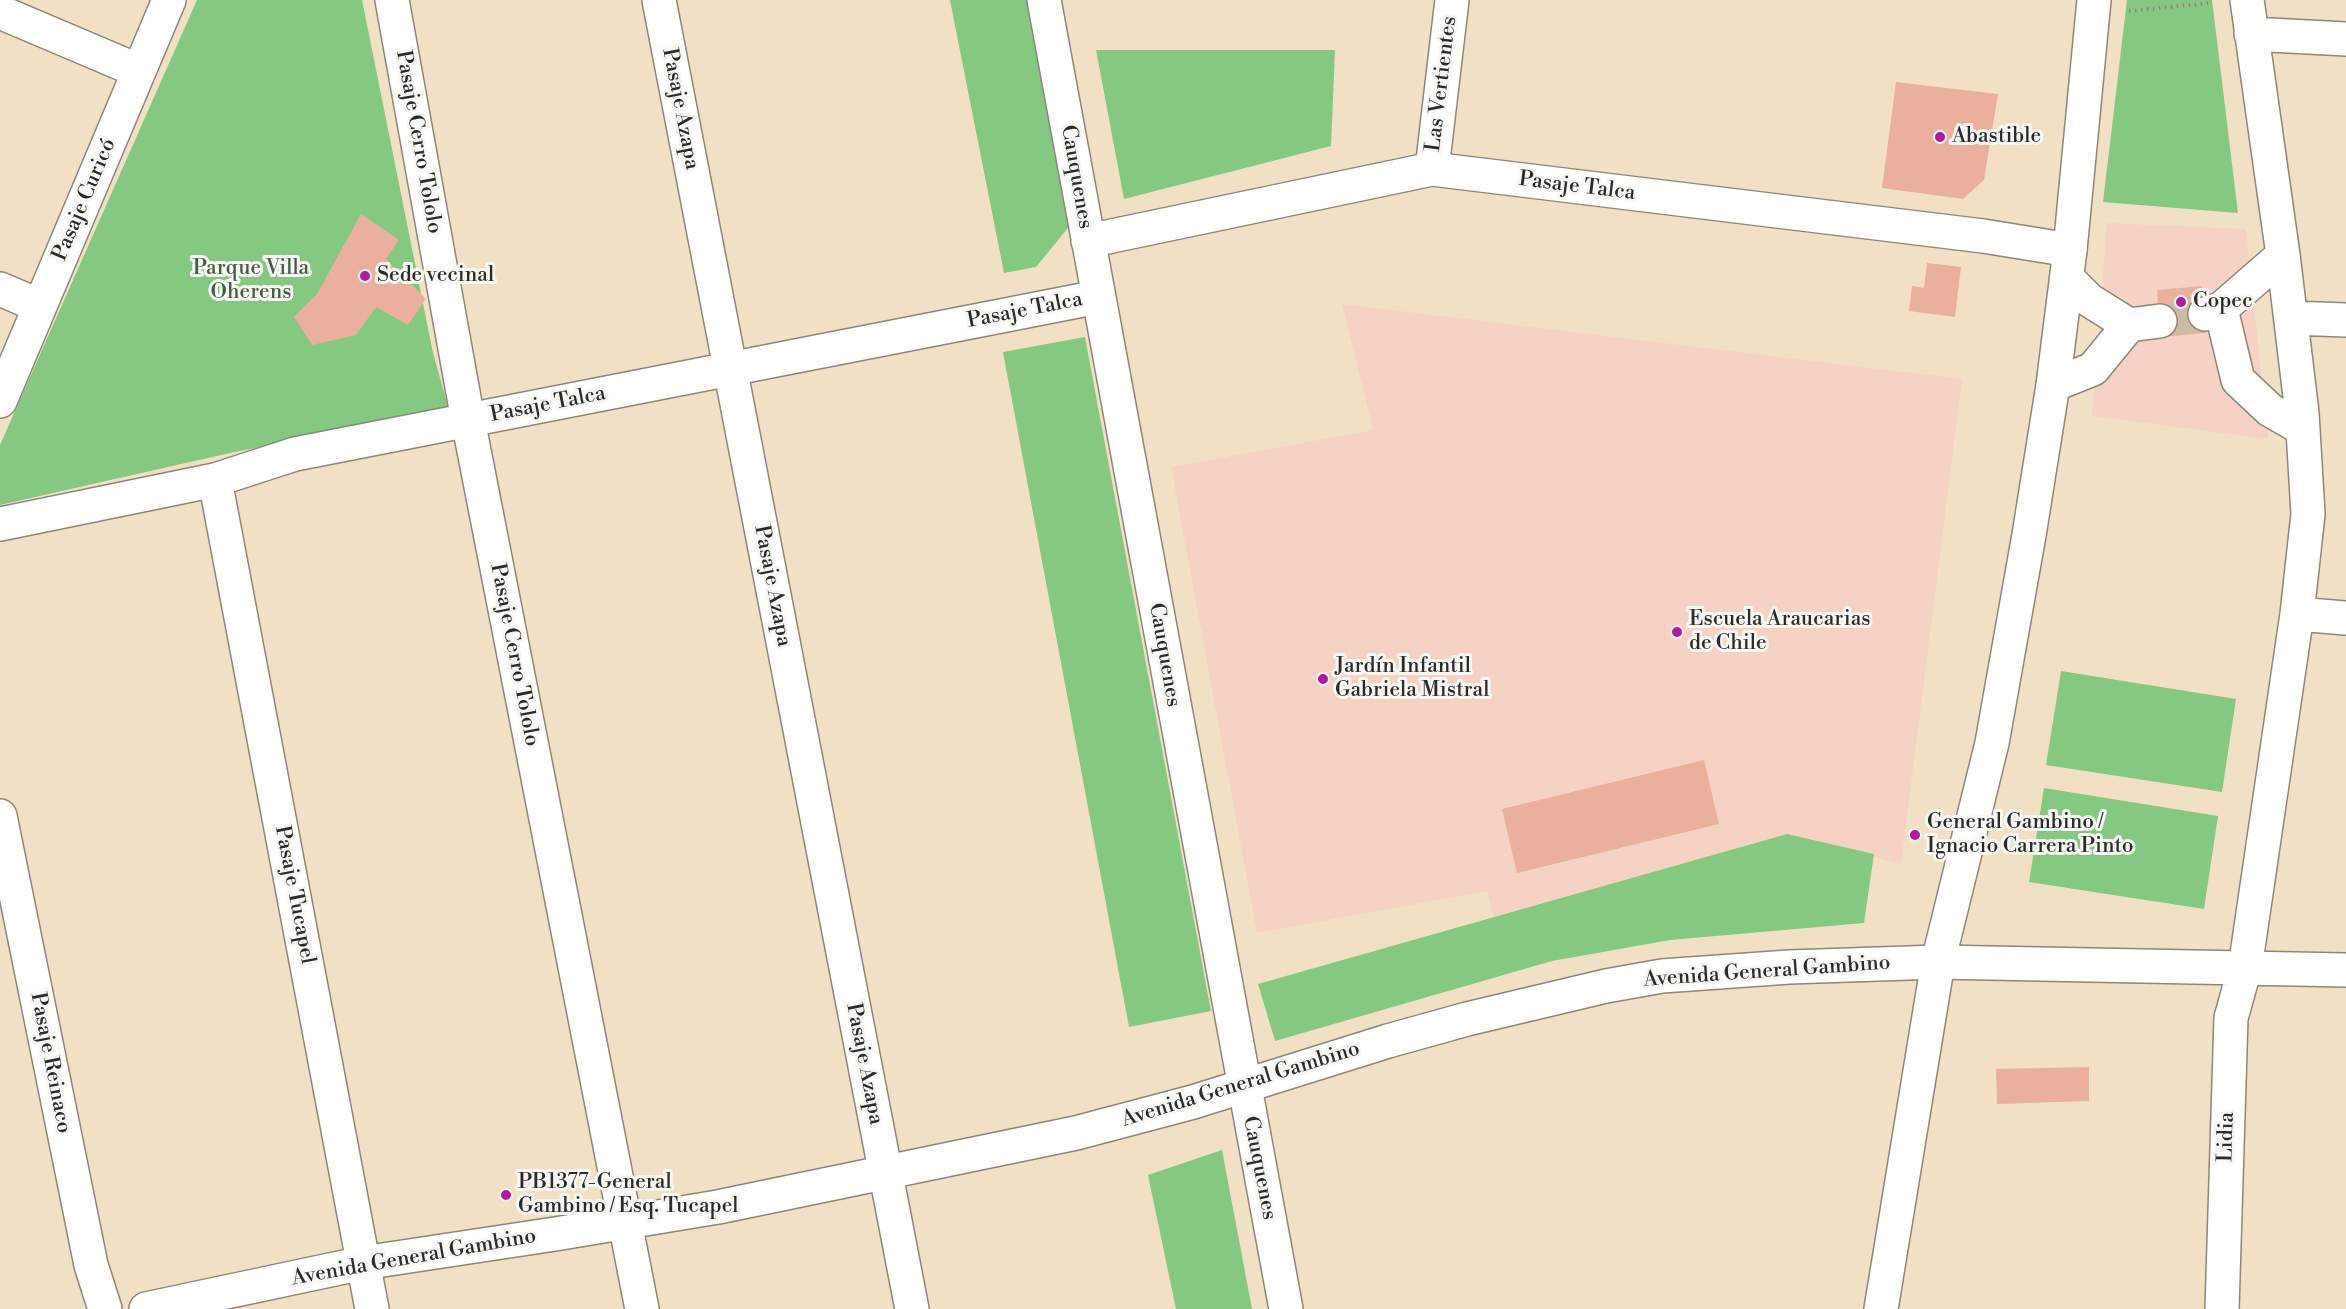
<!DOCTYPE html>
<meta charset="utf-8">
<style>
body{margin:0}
canvas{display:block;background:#f2e0c4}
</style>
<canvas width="2346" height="1309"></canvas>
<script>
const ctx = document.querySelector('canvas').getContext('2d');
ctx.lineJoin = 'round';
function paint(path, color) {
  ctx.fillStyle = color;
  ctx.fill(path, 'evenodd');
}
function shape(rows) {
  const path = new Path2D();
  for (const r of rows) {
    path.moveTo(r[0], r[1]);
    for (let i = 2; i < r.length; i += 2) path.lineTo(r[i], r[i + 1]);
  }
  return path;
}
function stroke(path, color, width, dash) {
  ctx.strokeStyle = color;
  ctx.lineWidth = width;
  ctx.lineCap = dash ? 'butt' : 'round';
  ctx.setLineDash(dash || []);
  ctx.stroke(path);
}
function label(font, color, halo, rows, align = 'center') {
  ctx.font = font + ' "Libre Bodoni",serif';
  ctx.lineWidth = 6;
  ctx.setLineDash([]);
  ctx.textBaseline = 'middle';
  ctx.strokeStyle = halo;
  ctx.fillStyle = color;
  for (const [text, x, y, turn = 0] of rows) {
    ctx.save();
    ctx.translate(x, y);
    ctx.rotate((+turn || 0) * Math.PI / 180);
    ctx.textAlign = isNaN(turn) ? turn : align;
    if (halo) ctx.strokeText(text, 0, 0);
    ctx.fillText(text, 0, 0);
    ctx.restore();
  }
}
paint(shape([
 [2107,223,2246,229,2268,439,2092,416],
 [1342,304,1962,379,1901,864,1786,834,1494,918,1487,891,1257,933,1171,467,1373,430]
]), '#f6d2c5');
paint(shape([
 [197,0,362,0,433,353,449,410,230,453,0,505,0,445],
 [950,0,1029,0,1072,223,1036,267,1004,273],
 [2127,0,2212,0,2238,213,2103,202],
 [1096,50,1335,50,1331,146,1124,199],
 [1085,337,1211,1011,1129,1027,1003,352],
 [2061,671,2236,699,2222,792,2046,765],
 [2044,788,2218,816,2204,909,2029,882],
 [1787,834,1874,854,1864,923,1670,940,1552,961,1275,1041,1258,984],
 [1222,1150,1252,1309,1176,1309,1148,1175]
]), '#85c881');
paint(shape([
 [1896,82,1998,94,1984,180,1963,199,1882,188],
 [361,214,399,240,386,259,426,299,408,325,376,307,356,335,312,345,294,317,317,294],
 [1927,263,1961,267,1955,317,1909,311,1912,286,1924,288],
 [2202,286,2206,333,2160,337,2157,290],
 [1704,760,1719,824,1517,873,1502,809],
 [2089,1067,2089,1101,1997,1104,1996,1069]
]), '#eab09d');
stroke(shape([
 [2160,321,2205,314]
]), '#cabca5', 33, [33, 16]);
const minor = shape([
 [392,0,468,420,642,1309],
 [659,0,912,1309],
 [1044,0,1286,1309],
 [0,12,139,71],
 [2251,34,2346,39],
 [1432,169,1452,0],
 [1088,241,1432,169,1983,236,2070,250],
 [2067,278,2089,300,2129,325],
 [0,289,40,306],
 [2221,309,2238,380,2270,410,2303,429],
 [2205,314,2221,309,2283,255],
 [2291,318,2346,320],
 [2053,385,2093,369,2129,325,2160,321],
 [0,401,169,0],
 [215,480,372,1309],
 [0,524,215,480,295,454,1098,297],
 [2297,614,2346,618],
 [0,816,91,1265,105,1309],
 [146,1309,363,1263,555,1234,718,1207,1076,1133,1193,1102,1388,1041,1467,1019,1606,986,1662,976,1789,967,1938,962,2346,970],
 [2222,1309,2231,1018,2245,968,2297,614,2308,514,2302,413,2283,255,2247,0]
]);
const major = shape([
 [1881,1309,1938,962,1992,743,2029,535,2053,385,2070,250,2094,0]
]);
stroke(minor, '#8e8678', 36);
stroke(major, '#8e8678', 36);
stroke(shape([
 [2129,11,2211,3]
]), '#8e8678', 4, [1.5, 4.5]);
stroke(minor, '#fff', 33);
stroke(major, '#fff', 33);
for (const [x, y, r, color] of [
 [1940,137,6,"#b5179e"],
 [365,276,6,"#b5179e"],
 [2181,302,6,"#b5179e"],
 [1677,632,6,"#b5179e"],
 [1323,679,6,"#b5179e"],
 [1915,835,6,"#b5179e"],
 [506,1195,6,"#b5179e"]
]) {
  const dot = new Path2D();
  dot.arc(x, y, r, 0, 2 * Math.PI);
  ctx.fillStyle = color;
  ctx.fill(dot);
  stroke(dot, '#f6f6f2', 2);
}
label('21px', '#2b2b2b', '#f6f6f2', [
 ["Las Vertientes",1442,84,-83],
 ["Pasaje Azapa",680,109,79],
 ["Pasaje Cerro Tololo",418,142,80],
 ["Cauquenes",1076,177,80],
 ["Pasaje Talca",1577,187,7],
 ["Pasaje Curicó",85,200,-67],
 ["Pasaje Talca",1025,311,-11],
 ["Pasaje Talca",548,405,-11],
 ["Pasaje Azapa",772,586,79],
 ["Pasaje Cerro Tololo",514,655,79],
 ["Cauquenes",1164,655,80],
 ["Pasaje Tucapel",294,895,79],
 ["Avenida General Gambino",1767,972,-4],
 ["Pasaje Reinaco",50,1063,79],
 ["Pasaje Azapa",864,1064,79],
 ["Avenida General Gambino",1241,1085,-17],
 ["Lidia",2227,1137,-88],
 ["Cauquenes",1259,1168,79],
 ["Avenida General Gambino",414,1258,-10]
]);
label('21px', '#2b2b2b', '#f6f6f2', [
 ["Abastible",1952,137],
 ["Sede vecinal",377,276],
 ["Copec",2193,302],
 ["Escuela Araucarias",1689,620],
 ["de Chile",1689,644],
 ["Jardín Infantil",1335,667],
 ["Gabriela Mistral",1335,691],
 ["General Gambino /",1927,823],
 ["Ignacio Carrera Pinto",1927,847],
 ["PB1377-General",518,1183],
 ["Gambino / Esq. Tucapel",518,1207]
], 'left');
label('21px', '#465a45', '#f6f6f2', [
 ["Parque Villa",251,269],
 ["Oherens",251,293]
]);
</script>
